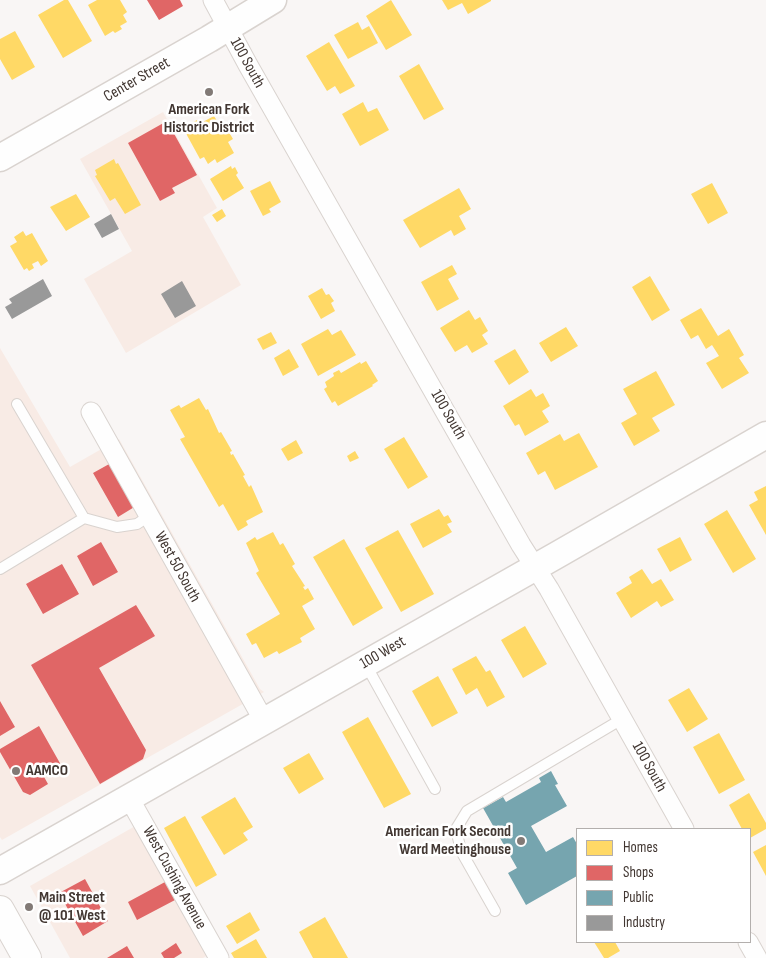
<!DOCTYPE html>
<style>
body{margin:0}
#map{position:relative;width:766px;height:958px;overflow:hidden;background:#f9f6f5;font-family:"Sofia Sans Condensed",sans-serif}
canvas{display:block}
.legend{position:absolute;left:576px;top:828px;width:175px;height:115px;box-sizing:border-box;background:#fff;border:1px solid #b3afad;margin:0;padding:6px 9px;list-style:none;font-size:15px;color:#423732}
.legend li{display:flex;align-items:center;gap:10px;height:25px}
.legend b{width:25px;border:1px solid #b3afad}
</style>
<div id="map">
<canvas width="766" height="958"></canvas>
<ul class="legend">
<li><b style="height:14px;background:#ffd966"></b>Homes</li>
<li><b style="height:14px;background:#e06666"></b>Shops</li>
<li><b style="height:14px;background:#76a5af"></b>Public</li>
<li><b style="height:14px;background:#999"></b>Industry</li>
</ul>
</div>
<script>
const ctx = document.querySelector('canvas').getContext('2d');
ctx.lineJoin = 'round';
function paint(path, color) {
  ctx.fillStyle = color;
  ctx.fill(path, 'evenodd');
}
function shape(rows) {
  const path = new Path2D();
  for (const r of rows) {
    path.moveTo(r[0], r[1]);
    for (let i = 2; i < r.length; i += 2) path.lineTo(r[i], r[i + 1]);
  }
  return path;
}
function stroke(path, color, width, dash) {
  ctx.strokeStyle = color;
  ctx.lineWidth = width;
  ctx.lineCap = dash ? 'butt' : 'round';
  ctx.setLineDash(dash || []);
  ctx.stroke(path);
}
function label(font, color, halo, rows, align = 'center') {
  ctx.font = font + ' "Sofia Sans Condensed",sans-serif';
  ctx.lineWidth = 5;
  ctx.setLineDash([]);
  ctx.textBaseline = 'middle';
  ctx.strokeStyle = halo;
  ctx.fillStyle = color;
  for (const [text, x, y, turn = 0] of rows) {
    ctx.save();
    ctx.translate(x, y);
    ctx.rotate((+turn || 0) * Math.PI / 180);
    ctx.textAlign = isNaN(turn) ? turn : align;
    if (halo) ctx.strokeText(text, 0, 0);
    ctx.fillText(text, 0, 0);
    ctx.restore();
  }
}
paint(shape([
 [163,112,217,208,203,217,241,285,126,353,84,279,132,251,80,159],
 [0,348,70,467,119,439,260,689,264,692,2,840,0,837],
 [144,821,217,950,203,958,70,958,30,886]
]), '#f8ebe5');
paint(shape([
 [64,0,68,0,92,41,63,58,38,15],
 [97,0,120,0,127,12,123,15,127,22,120,26,122,29,115,33,113,31,105,36,88,5],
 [391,0,412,35,386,50,366,16],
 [442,0,491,0,491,1,468,14,462,3,448,10],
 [358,22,362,30,369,26,378,43,348,59,334,35],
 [15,31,35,67,12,80,0,59,0,39],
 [329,42,355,86,340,94,335,86,327,91,306,56],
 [419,64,444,109,424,120,399,76],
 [363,102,368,112,377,108,389,130,360,146,342,114],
 [214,116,219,124,223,122,233,139,228,142,234,153,217,163,215,159,208,164,204,157,200,159,183,128,197,120,199,124],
 [114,159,116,164,118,163,141,205,125,214,115,198,110,201,95,176,97,175,95,170],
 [231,166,232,169,235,167,238,173,236,175,244,188,223,201,210,179],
 [270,181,281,202,269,209,271,212,263,216,250,191],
 [712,183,728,213,708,224,691,194],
 [459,188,471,209,459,216,466,229,454,236,451,230,420,248,403,220],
 [76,194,90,217,66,231,50,207],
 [222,209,226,216,217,222,212,215],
 [23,231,26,236,32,233,48,261,41,266,38,261,32,264,34,268,29,271,27,268,24,270,10,246,17,242,14,237],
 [452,265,457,274,448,279,459,299,437,311,421,282],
 [650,276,670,310,652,321,632,287],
 [322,288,326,295,329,294,334,301,331,303,335,311,321,319,308,296],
 [701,308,718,336,729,329,744,355,739,358,749,373,722,389,706,363,719,356,712,345,706,349,698,335,691,339,680,320],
 [469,310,475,320,480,317,488,331,482,335,488,344,472,353,467,345,455,352,440,328],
 [566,327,578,346,551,362,539,343],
 [328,329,332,335,341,330,356,355,318,376,301,344],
 [271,332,277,343,263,350,257,339],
 [289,349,299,367,283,376,274,358],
 [515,349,529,372,509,385,494,361],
 [366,361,378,381,372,385,373,386,338,406,335,401,332,403,324,389,327,387,325,382,334,376,333,373,339,370,341,373,360,362,361,364],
 [656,371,675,405,652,418,660,431,634,446,621,423,637,414,623,389],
 [531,389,536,397,543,393,550,406,542,411,549,422,525,436,519,424,515,426,503,406],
 [199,398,206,410,208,409,219,433,221,432,232,451,230,452,231,455,233,454,245,475,243,476,249,487,251,485,263,512,246,521,248,525,238,531,223,504,219,507,180,439,185,437,170,410,179,405,181,408],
 [579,433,598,467,555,490,545,471,538,475,526,453,560,434,564,441],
 [404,437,428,477,408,489,384,449],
 [296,440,303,453,288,461,281,449],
 [355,451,359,458,350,462,347,456],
 [766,486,766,535,749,505,758,500,754,492],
 [439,509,444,517,448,515,452,522,447,524,452,532,423,548,410,524],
 [727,510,756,559,733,573,704,524],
 [398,530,434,594,401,612,365,548],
 [273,532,280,545,283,543,295,564,292,566,305,586,303,587,305,590,308,588,314,599,302,606,315,629,300,638,302,642,279,654,277,651,264,658,256,643,252,645,246,634,280,614,256,573,259,571,246,543,255,537,257,540],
 [680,537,692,560,670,572,657,549],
 [344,539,383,608,353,626,313,557],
 [642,569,652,584,661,579,674,600,661,607,657,601,631,618,616,593,632,583,629,577],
 [525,626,547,664,523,678,501,640],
 [476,656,486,672,490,670,505,697,487,707,477,688,466,695,452,669],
 [438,676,458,713,432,727,412,691],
 [689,688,708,719,687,732,668,700],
 [368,717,411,794,384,808,342,732],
 [719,733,745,780,719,794,693,747],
 [309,753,324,779,299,794,283,768],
 [749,793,766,823,766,829,750,838,750,829,742,829,729,805],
 [235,797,253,827,243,833,248,840,224,855,201,817],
 [185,816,217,875,196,887,164,828],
 [766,845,766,876,753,852],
 [250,912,260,930,237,944,226,926],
 [325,917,348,958,313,958,299,932],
 [256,939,267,958,234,958,231,953],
 [594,942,615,942,620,951,608,958,604,958]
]), '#ffd966');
paint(shape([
 [147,0,180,0,183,6,159,20],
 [167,121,197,175,172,188,175,193,160,201,128,143],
 [111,463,136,506,118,517,93,473],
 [101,542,118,572,93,586,77,556],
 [62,564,79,594,43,614,26,584],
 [136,605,155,636,99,668,146,750,143,759,100,784,31,665],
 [0,701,15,727,0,736],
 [39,726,61,765,43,775,48,784,30,795,23,792,0,752,0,749],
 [85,879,108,921,83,936,59,893],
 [165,882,175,900,137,920,128,902],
 [176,943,182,953,174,958,164,958,161,953],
 [127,946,134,958,107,958]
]), '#e06666');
paint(shape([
 [551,771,558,784,555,785,567,806,531,826,546,852,573,837,577,844,577,876,526,905,508,873,517,868,483,808,503,797,506,802,541,782,539,778]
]), '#76a5af');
paint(shape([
 [111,214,119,229,102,238,94,224],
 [43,279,52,296,12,319,5,307,12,303,9,299],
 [182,281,196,306,175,318,161,294]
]), '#999');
const lane = shape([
 [17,404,84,518],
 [0,569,84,518,117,527,137,524,149,516],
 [366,665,435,789],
 [495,911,461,851,456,829,467,811,622,719]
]);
const street = shape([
 [213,0,248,65,521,545,549,589,684,829],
 [91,412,264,721],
 [129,798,219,958],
 [748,942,757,958]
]);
const secondary = shape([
 [0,158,209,39,273,0],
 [0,871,557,555,766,435]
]);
const primary = shape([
 [0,910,27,958]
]);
stroke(lane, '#d9d3cf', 12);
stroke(street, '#d9d3cf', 21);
stroke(secondary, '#d9d3cf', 29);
stroke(primary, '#d9d3cf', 30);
stroke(lane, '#fefefe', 10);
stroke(street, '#fefefe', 19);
stroke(secondary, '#fefefe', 26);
stroke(primary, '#fefefe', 28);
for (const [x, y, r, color] of [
 [209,92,5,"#827a76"],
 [16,771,5,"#827a76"],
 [521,841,5,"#827a76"],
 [29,907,5,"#827a76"]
]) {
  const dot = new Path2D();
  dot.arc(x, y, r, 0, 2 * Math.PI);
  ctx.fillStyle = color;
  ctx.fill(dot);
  stroke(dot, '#fff', 2);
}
label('16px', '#423732', '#fff', [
 ["100 South",247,63,61],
 ["Center Street",137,80,-30],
 ["100 South",448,415,60],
 ["West 50 South",177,567,61],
 ["100 West",383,653,-30],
 ["100 South",649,767,61],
 ["West Cushing Avenue",174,878,61]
]);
label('bold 16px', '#423732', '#fff', [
 ["American Fork",209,110,"center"],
 ["Historic District",209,128,"center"],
 ["AAMCO",26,771],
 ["American Fork Second",511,832,"right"],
 ["Ward Meetinghouse",511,850,"right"],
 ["Main Street",39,898],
 ["@ 101 West",39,916]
], 'left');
</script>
